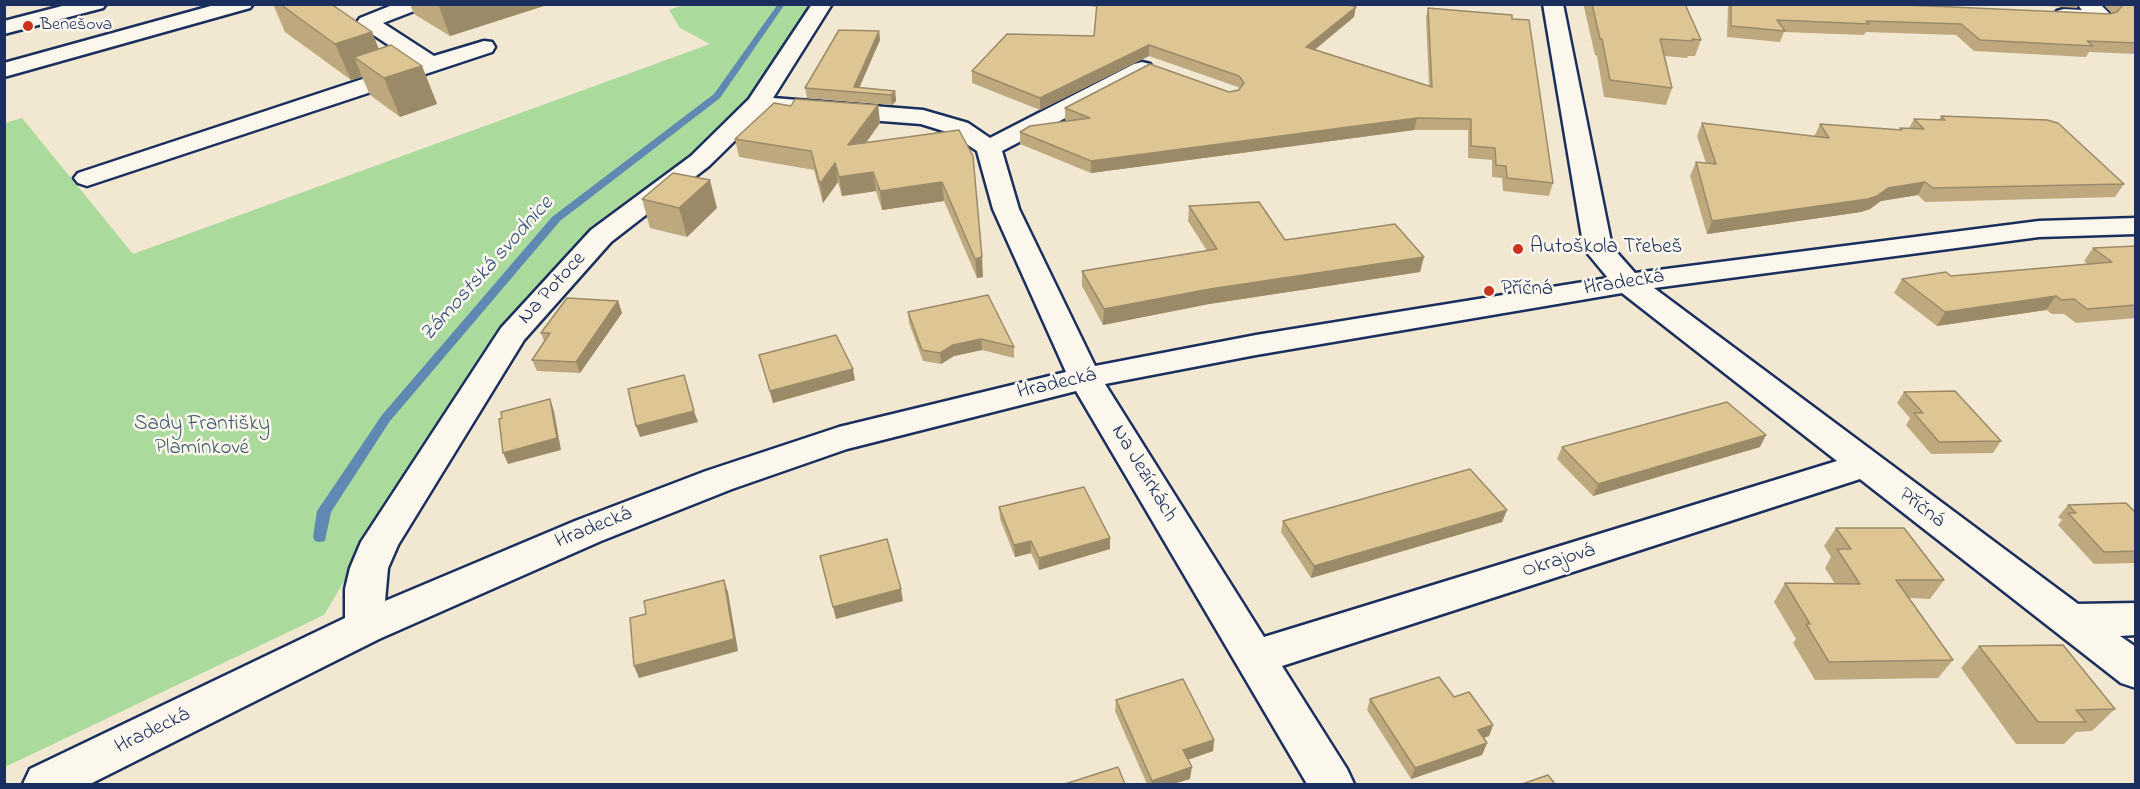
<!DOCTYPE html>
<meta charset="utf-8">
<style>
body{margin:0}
#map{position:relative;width:2140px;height:789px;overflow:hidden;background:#f2e8d2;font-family:"Indie Flower",sans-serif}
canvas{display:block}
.frame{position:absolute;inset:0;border:6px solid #1b2f5e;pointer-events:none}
</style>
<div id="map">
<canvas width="2140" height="789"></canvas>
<div class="frame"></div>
</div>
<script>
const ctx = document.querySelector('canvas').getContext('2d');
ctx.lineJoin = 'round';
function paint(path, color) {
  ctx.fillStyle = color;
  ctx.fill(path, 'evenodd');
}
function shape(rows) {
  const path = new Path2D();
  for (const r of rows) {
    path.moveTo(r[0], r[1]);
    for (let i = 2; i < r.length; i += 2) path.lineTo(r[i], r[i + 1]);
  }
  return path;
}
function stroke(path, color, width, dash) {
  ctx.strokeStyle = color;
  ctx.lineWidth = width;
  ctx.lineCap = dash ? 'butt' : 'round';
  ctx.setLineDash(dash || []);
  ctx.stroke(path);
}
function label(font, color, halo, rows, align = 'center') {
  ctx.font = font + ' "Indie Flower",sans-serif';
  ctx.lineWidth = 5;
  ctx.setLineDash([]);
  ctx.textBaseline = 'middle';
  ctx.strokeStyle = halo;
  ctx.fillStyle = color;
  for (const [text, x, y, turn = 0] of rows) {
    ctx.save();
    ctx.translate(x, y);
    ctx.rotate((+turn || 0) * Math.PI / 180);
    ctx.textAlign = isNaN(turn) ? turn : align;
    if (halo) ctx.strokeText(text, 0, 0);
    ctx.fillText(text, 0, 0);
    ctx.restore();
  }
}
paint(shape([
 [685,4,812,5,751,98,686,161,588,234,500,329,481,354,324,615,5,767,5,123,22,118,133,254,710,44,680,28,669,10]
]), '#aadb9c');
paint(shape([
 [778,4,785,4,720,98,560,221,390,421,331,512,325,541,320,542,315,541,313,537,317,511,382,415,552,217,714,94,778,4]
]), '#5f88b2');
const minor = shape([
 [70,4,106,4,103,8,4,34,4,21,70,4],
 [218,4,253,4,250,8,4,77,4,63,218,4],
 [395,4,425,4,422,8,383,23,434,56,484,41,492,42,495,47,492,52,96,183,87,186,78,183,74,178,78,173,414,62,360,26,357,22,360,18,395,4],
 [812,4,832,4,773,98,923,110,968,123,990,138,1134,64,1142,62,1150,64,1153,69,1150,74,1002,151,1019,209,1095,366,1256,335,1608,278,1584,249,1543,4,1563,4,1612,247,1635,273,2039,221,2136,218,2136,234,2039,237,1654,288,2078,604,2136,603,2136,635,2120,636,2136,647,2136,688,2121,683,1860,479,1282,666,1347,769,1354,784,1307,784,1076,391,847,449,732,489,601,541,379,639,90,784,23,784,30,769,345,618,345,589,350,568,361,542,501,328,591,230,691,156,749,99,812,4],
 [764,112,921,124,950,133,977,151,993,209,1066,372,839,427,706,471,575,521,385,601,388,568,398,545,524,340,611,242,709,166,764,112],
 [1622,293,1837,461,1264,637,1105,384,1256,355,1622,293],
 [2077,4,2100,4,2113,17,2110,21,2103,23,2064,21,2057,19,2054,15,2057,11,2064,9,2082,10,2077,4]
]);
stroke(minor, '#1b2f5e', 5);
paint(minor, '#fbf7ec');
paint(shape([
 [273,4,331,4,372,32,378,49,422,66,437,104,400,117,370,95,362,77,351,80,285,32],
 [410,4,550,4,450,36,414,14],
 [1077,4,1346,4,1354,17,1315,49,1429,86,1426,18,1428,8,1512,19,1553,183,1549,196,1503,191,1502,178,1492,177,1492,160,1468,158,1468,130,1414,130,1091,173,1020,144,1020,132,1068,121,1065,120,1065,108,1229,92,1239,89,1238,87,1149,56,1040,110,972,83,972,71,1094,36,1096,7],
 [1585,4,1685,4,1701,40,1695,56,1688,56,1687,58,1665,56,1672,88,1666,105,1604,97,1597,56,1595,55,1584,7],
 [1728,4,1884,4,2110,14,2112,14,2103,4,2136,4,2136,54,2089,52,2086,57,1974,51,1956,35,1866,32,1864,35,1784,32,1780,42,1727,37],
 [2015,4,2079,4,2077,8],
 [879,31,880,40,859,87,895,91,896,101,892,105,807,98,805,88],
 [878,105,880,123,866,143,959,130,983,277,977,278,944,201,882,210,876,191,842,196,838,182,823,203,814,170,739,157,735,139,791,106],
 [1941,116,2124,184,2115,197,1925,202,1918,195,1881,201,1870,209,1861,212,1707,234,1690,176,1696,162,1706,163,1697,136,1702,123,1814,137,1820,124,1899,130,1900,128,1909,128,1914,119,1939,120],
 [642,199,717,208,687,237,650,228],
 [1189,206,1285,240,1420,272,1209,304,1103,325,1082,286,1082,271,1207,251,1188,221],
 [2136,246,2136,318,2076,323,2064,314,2052,314,2046,310,1937,326,1894,293,1902,279,1951,276,2087,264,2084,261,2093,248],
 [618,301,622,313,580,373,537,371,532,360,544,341,541,333],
 [908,312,1014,347,1014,358,982,350,954,356,941,364,923,361,909,323],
 [759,355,855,380,773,403],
 [1904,392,2001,441,1993,453,1931,454,1906,425,1910,418,1897,403],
 [1562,447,1760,447,1593,496,1557,459],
 [2068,505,2136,513,2136,563,2094,564,2058,525,2062,520,2058,517],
 [999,507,1110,538,1110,549,1039,570,1031,553,1015,557,1000,519],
 [1507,510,1502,522,1311,578,1281,532,1283,521],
 [1836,528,1944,580,1930,599,1909,598,1953,660,1938,678,1815,680,1793,643,1796,639,1774,602,1785,583,1835,584,1825,568,1831,557,1824,546],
 [1979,646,2115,709,2092,731,2076,732,2064,744,2016,744,1961,668],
 [1454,697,1493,725,1489,736,1483,738,1487,743,1482,755,1411,779,1367,710,1370,699],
 [1116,700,1214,740,1213,751,1188,760,1190,779,1173,784,1147,784,1115,711]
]), '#bea97f');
paint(shape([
 [438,4,550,4,450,36],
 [1356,7,1354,17,1305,58,1306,47],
 [879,31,880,40,857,93,854,87],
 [372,32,387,69,354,57,362,77,351,80,335,44],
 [1149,45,1149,56,1040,110,1040,98],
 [422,66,437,104,400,117,384,78],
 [895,91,896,101,892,105,891,95],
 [878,105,880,123,851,163,848,145],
 [1417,118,1414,130,1091,173,1091,161],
 [835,163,838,182,823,203,820,184],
 [873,172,876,191,842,196,839,177],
 [710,180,717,208,687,237,679,208],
 [942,182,944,201,882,210,880,191],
 [1925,182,1918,195,1881,201,1870,209,1861,212,1707,234,1712,221,1888,188],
 [982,257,983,277,977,278,975,259],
 [1424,257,1420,272,1209,304,1103,325,1104,309,1210,289],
 [2056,296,2046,310,1937,326,1945,312],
 [618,301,622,313,580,373,576,362],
 [981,339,982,350,954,356,941,364,940,353,953,345],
 [853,369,855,380,773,403,770,391],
 [550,399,554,411,561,450,508,464,503,453],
 [694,411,698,422,640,437,636,426],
 [1766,435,1760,447,1593,496,1598,484],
 [1507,510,1502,522,1311,578,1314,566],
 [1110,538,1110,549,1039,570,1039,558],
 [1031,541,1031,553,1015,557,1014,545],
 [724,580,728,592,738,651,639,678,634,666],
 [901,589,903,601,836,619,833,607],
 [1493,725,1489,736,1473,742,1478,730],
 [1214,740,1213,751,1181,762,1183,750],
 [1487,743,1482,755,1411,779,1415,768],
 [1192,767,1190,779,1173,784,1151,784,1152,781]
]), '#9b8a68');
const building = shape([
 [280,4,331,4,372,32,335,44,280,4],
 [1097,4,1346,4,1356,7,1306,47,1432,87,1428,8,1512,15,1512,19,1529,20,1553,183,1507,178,1506,166,1496,165,1495,148,1471,146,1471,119,1417,118,1091,161,1020,132,1030,126,1090,118,1065,108,1150,64,1229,92,1239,90,1244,83,1239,76,1149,45,1040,98,972,71,1007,34,1094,36,1097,4],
 [1592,4,1685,4,1701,40,1692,39,1693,41,1660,39,1672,88,1610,80,1602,39,1600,39,1592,4],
 [1731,4,1884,4,2110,14,2117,12,2122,6,2120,4,2136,4,2136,43,2087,41,2093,46,1980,40,1961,24,1866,21,1869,24,1777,20,1785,31,1731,26,1731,4],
 [839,30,879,31,854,87,895,91,891,95,805,88,839,30],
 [391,45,422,66,384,78,354,57,391,45],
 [795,99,878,105,848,145,959,130,973,156,982,257,975,259,942,182,880,191,873,172,839,177,835,163,820,184,811,151,735,139,774,103,791,106,795,99],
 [1941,116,2047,120,2058,123,2124,184,1933,188,1925,182,1888,188,1877,196,1868,199,1712,221,1696,162,1716,164,1702,123,1829,138,1820,124,1902,130,1900,128,1924,129,1914,119,1945,120,1941,116],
 [673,173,710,180,679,208,642,199,673,173],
 [1259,202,1285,240,1395,224,1424,257,1210,289,1104,309,1082,271,1217,249,1189,206,1259,202],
 [2136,246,2136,305,2087,309,2074,299,2062,300,2056,296,1945,312,1902,279,1946,272,1951,276,2112,262,2093,248,2136,246],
 [988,295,1014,347,981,339,953,345,940,353,922,350,908,312,988,295],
 [567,298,618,301,576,362,532,360,550,333,541,333,567,298],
 [836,335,853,369,770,391,759,355,836,335],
 [684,375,694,411,636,426,628,389,684,375],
 [1955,391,2001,441,1939,442,1914,413,1923,413,1904,392,1955,391],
 [550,399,557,438,503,453,499,419,502,418,501,412,550,399],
 [1727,402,1766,435,1598,484,1562,447,1727,402],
 [1470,469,1507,510,1314,566,1283,521,1470,469],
 [1084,487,1110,538,1039,558,1031,541,1014,545,999,507,1084,487],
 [2126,503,2136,513,2136,551,2104,552,2068,513,2076,513,2068,505,2126,503],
 [1836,528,1904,528,1944,580,1896,580,1953,660,1829,662,1806,624,1810,624,1785,583,1860,584,1837,549,1851,549,1836,528],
 [887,539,901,589,833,607,820,556,887,539],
 [724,580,734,639,634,666,630,618,646,614,644,601,724,580],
 [2063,645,2115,709,2076,710,2086,722,2038,722,1979,646,2063,645],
 [1439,677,1454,697,1469,692,1493,725,1478,730,1487,743,1415,768,1370,699,1439,677],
 [1183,679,1214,740,1183,750,1192,767,1152,781,1116,700,1183,679],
 [1118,767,1125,784,1065,784,1118,767],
 [1548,775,1555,784,1522,784,1548,775]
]);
paint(building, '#ddc594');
stroke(building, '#9b8a68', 1.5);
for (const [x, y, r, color] of [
 [28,26,6,"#c8321e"],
 [1518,249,6,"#c8321e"],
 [1489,291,6,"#c8321e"]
]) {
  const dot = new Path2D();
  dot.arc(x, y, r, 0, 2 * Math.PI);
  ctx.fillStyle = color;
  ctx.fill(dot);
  stroke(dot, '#fbf7ec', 2);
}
label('18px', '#1b2f5e', '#fbf7ec', [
 ["Benešova",40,26]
], 'left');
label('21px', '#1b2f5e', '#fbf7ec', [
 ["Autoškola Třebeš",1530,249],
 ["Příčná",1501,291]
], 'left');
label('21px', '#1b2f5e', '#fbf7ec', [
 ["Hradecká",1624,284,-9],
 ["Na Potoce",553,289,-48],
 ["Hradecká",1057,385,-13],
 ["Na Jezírkách",1143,474,59],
 ["Příčná",1921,509,37],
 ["Hradecká",594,529,-22],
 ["Okrajová",1559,562,-17],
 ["Hradecká",153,732,-26]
]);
label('21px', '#3f5a6e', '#fbf7ec', [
 ["Sady Františky",202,426],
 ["Plamínkové",202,450]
]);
label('italic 22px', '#375481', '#fbf7ec', [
 ["Zámostská svodnice",488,270,-48]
]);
</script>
